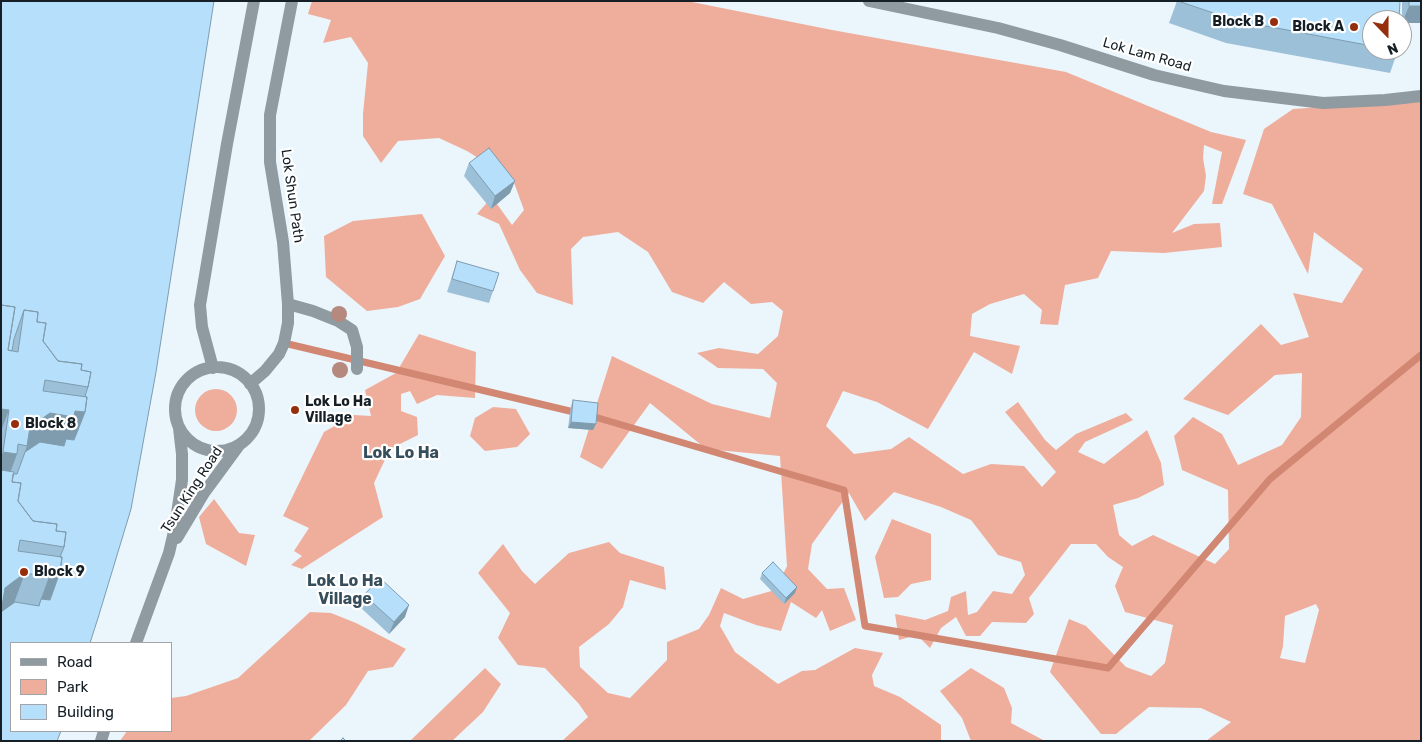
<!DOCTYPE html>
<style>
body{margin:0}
#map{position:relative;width:1422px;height:742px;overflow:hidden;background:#ebf5fc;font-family:Rubik,sans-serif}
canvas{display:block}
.frame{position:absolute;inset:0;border:2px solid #151f25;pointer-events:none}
.legend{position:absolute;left:10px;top:642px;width:162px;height:90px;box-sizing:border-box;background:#fff;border:1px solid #a1a5a8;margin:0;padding:6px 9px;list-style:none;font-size:15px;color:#151f25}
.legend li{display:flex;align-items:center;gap:10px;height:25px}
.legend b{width:25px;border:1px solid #a1a5a8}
.north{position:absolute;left:1362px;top:10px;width:50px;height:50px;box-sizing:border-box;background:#fff;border:1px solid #a1a5a8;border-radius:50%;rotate:158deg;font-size:14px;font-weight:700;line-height:20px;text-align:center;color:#151f25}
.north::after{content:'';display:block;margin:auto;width:18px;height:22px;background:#952e0d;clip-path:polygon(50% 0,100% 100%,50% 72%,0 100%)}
</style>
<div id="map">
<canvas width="1422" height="742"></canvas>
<div class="frame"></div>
<ul class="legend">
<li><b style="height:6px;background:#8f9aa1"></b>Road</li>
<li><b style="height:14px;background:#efae9b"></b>Park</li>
<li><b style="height:14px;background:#b5dffa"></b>Building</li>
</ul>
<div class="north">N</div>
</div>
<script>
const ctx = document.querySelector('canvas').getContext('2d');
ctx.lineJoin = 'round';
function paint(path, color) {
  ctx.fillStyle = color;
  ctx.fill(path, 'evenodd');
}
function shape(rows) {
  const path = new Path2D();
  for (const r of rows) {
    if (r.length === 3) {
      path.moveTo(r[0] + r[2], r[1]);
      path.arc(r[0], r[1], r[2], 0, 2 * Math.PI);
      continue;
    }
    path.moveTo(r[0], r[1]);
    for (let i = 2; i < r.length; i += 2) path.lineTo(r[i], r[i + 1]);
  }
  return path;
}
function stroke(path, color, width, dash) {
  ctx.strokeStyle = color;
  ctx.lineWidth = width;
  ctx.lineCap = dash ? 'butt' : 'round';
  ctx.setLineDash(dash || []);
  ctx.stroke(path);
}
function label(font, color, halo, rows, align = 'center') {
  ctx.font = font + ' Rubik,sans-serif';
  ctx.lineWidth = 4.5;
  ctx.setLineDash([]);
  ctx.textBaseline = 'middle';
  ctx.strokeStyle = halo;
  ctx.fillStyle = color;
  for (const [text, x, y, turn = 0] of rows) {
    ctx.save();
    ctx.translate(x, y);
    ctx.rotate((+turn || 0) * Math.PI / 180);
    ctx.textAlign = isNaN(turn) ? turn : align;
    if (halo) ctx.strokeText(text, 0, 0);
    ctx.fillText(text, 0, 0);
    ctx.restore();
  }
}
paint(shape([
 [312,1,687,1,832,30,1066,72,1211,132,1246,140,1222,204,1212,204,1222,152,1204,145,1203,158,1206,176,1204,191,1172,233,1194,224,1220,223,1222,247,1164,253,1111,251,1098,278,1065,285,1058,325,1040,324,1042,310,1024,294,990,304,972,314,970,336,1020,346,1012,374,974,352,928,429,877,402,843,391,826,426,854,454,891,449,909,437,963,474,991,464,1024,466,1042,487,1056,472,1005,412,1018,402,1045,440,1056,450,1076,434,1126,413,1133,420,1085,442,1078,452,1104,464,1147,430,1161,463,1164,485,1138,498,1113,505,1119,535,1132,546,1153,535,1215,564,1229,549,1228,490,1182,470,1174,436,1193,417,1222,434,1238,465,1282,445,1301,417,1302,373,1275,375,1228,415,1183,399,1261,324,1281,345,1309,337,1293,293,1342,303,1363,269,1314,232,1308,274,1272,204,1243,194,1264,129,1293,109,1421,100,1421,741,1206,741,1231,722,1201,708,1149,707,1116,734,1101,734,1050,672,1069,619,1086,626,1126,667,1151,676,1165,663,1173,625,1125,612,1115,586,1123,567,1108,557,1096,544,1071,544,1029,598,1034,614,1026,623,992,622,980,636,966,636,956,617,941,628,930,648,917,635,899,640,895,614,925,620,948,611,951,597,966,591,968,615,977,612,993,591,1012,594,1025,575,1021,562,998,555,971,520,941,507,894,492,865,521,849,493,812,544,808,569,827,589,844,588,856,620,830,631,822,610,816,618,791,602,781,631,756,625,724,613,720,626,735,652,778,684,802,671,815,670,855,648,883,653,872,675,874,686,900,697,941,725,941,741,562,741,588,717,579,704,545,668,518,665,498,638,510,613,478,573,503,544,522,571,535,584,569,553,609,542,620,553,664,567,666,590,630,580,623,607,609,624,579,647,580,667,608,693,630,698,667,660,667,642,699,629,709,615,721,588,743,599,775,590,787,566,780,456,706,449,650,403,602,469,580,457,612,356,712,404,770,418,777,383,763,369,718,368,697,353,719,348,758,354,778,336,783,311,772,302,751,304,724,282,703,303,672,292,648,252,618,232,583,237,571,249,573,305,537,293,520,270,499,224,477,214,492,197,512,225,524,210,513,180,467,151,439,138,398,141,381,163,363,136,363,114,368,63,351,37,323,43,331,20,308,14],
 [1316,604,1319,610,1305,663,1280,658,1283,646,1285,616],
 [422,214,445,256,420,299,398,307,367,311,326,277,324,236,353,221],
 [419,334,476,352,475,398,437,395,417,404,410,391,401,394,401,411,417,417,418,435,390,449,374,483,383,517,302,569,291,565,302,556,294,551,309,528,283,516,324,432,354,415,371,416,365,390,396,373],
 [216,410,21],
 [493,407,516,409,530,434,517,447,485,451,470,436,475,418],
 [214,499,239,533,255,535,246,566,206,544,199,517],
 [892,519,931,534,931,580,911,584,898,597,884,598,875,557],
 [310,612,331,613,356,623,406,649,393,667,368,671,346,705,309,741,120,741,127,731,171,731,171,698,186,696,238,678],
 [485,668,501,684,483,712,452,741,410,741],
 [971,668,1004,688,1012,708,1011,723,1045,741,971,741,962,718,940,691]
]), '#efae9b');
stroke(shape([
 [284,343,578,413],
 [588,415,844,490,865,626,1108,668,1270,479,1421,355]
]), '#d18772', 7);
stroke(shape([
 [869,1,998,28,1060,45,1154,75,1224,91,1323,103,1385,100,1421,96],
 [288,304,313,311,338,321,352,330,357,347,357,369],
 [217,409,42],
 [213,368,202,327,200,305,227,144,254,1],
 [250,384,265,371,279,354,284,343,288,323,288,304,283,242,270,162,270,115,292,1],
 [177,538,204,493,240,444],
 [136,643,169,553,175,527,182,480,182,454,179,428],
 [101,741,104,731]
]), '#8f9aa1', 12);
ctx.fillStyle = '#b5897e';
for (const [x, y] of [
 [339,314],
 [340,370]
]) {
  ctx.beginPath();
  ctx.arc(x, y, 8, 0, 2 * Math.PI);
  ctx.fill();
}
paint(shape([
 [1,1,214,1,57,741,1,741],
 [1177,1,1372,20,1372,50,1398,50,1390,73,1226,43,1169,23],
 [1402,1,1421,1,1421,23,1402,23],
 [469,163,515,181,510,193,491,209,464,176],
 [457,261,493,291,489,303,447,292],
 [573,400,593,430,568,428,571,406],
 [762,573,797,587,795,593,784,604,760,579],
 [364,595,405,617,389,634,360,607]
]), '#9cc0d7');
paint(shape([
 [1409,6,1421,6,1421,23,1402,23],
 [515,181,510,193,491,209,495,196],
 [1,409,9,410,1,431],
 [75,411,85,412,70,453,20,465,27,446,24,445,33,419,50,413],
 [571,422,596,424,593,430,568,428],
 [3,452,17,454,2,495,1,495,1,456],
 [50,571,60,572,45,613,36,612,49,577],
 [25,573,10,614,1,621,1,598,8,580],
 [797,587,795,593,784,604,786,598],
 [409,605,405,617,389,634,394,622]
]), '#7f9caf');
const building = shape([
 [1,1,214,1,156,372,131,509,98,618,90,643,11,643,11,731,61,731,57,741,1,741,1,612,15,602,39,606,41,599,50,600,60,572,62,557,60,557,64,547,66,532,56,531,57,524,33,521,18,501,21,483,12,482,13,474,17,474,25,452,40,442,64,446,66,439,74,440,85,412,87,397,85,396,88,387,91,372,81,370,82,364,58,361,43,341,46,323,37,322,38,312,24,310,14,339,12,351,8,350,15,307,1,305,1,1],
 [1178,1,1400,1,1399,20,1372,20,1372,46,1234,20,1178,1],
 [1409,1,1421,1,1421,6,1409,6,1409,1],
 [489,148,515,181,495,196,469,163,489,148],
 [457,261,499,273,493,291,452,279,457,261],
 [1,305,15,307,8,350,18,352,24,310,38,312,37,322,46,323,43,341,58,361,82,364,81,370,91,372,88,387,45,380,43,391,87,397,85,412,75,411,74,417,50,413,30,427,27,446,18,444,17,454,3,452,9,410,1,409,1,305],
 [573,400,598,403,596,424,571,422,573,400],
 [1,470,14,472,12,482,21,483,18,501,33,521,57,524,56,531,66,532,64,547,20,540,18,551,62,557,60,572,50,571,49,577,25,573,5,588,2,606,1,606,1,470],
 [773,562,797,587,786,598,762,573,773,562],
 [380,578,409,605,394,622,364,595,380,578],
 [343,738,346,741,340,741,343,738]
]);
paint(building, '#b5dffa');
stroke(building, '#7f9caf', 1);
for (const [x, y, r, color] of [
 [1274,22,5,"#952e0d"],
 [1354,27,5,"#952e0d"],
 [295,410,5,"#952e0d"],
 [15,424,5,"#952e0d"],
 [24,572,5,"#952e0d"]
]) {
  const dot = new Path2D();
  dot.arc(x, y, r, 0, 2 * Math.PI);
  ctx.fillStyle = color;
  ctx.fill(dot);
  stroke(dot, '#fff', 2);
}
label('bold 14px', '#151f25', '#fff', [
 ["Block B",1264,22,"right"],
 ["Block A",1344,27,"right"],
 ["Lok Lo Ha",305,402],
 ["Village",305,418],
 ["Block 8",25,424],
 ["Block 9",34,572]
], 'left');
label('14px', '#151f25', '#fff', [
 ["Lok Lam Road",1147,55,16],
 ["Lok Shun Path",292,196,82],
 ["Tsun King Road",192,490,-57]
]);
label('bold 16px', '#364d5b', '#fff', [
 ["Lok Lo Ha",401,453],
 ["Lok Lo Ha",345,581],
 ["Village",345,599]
]);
</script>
